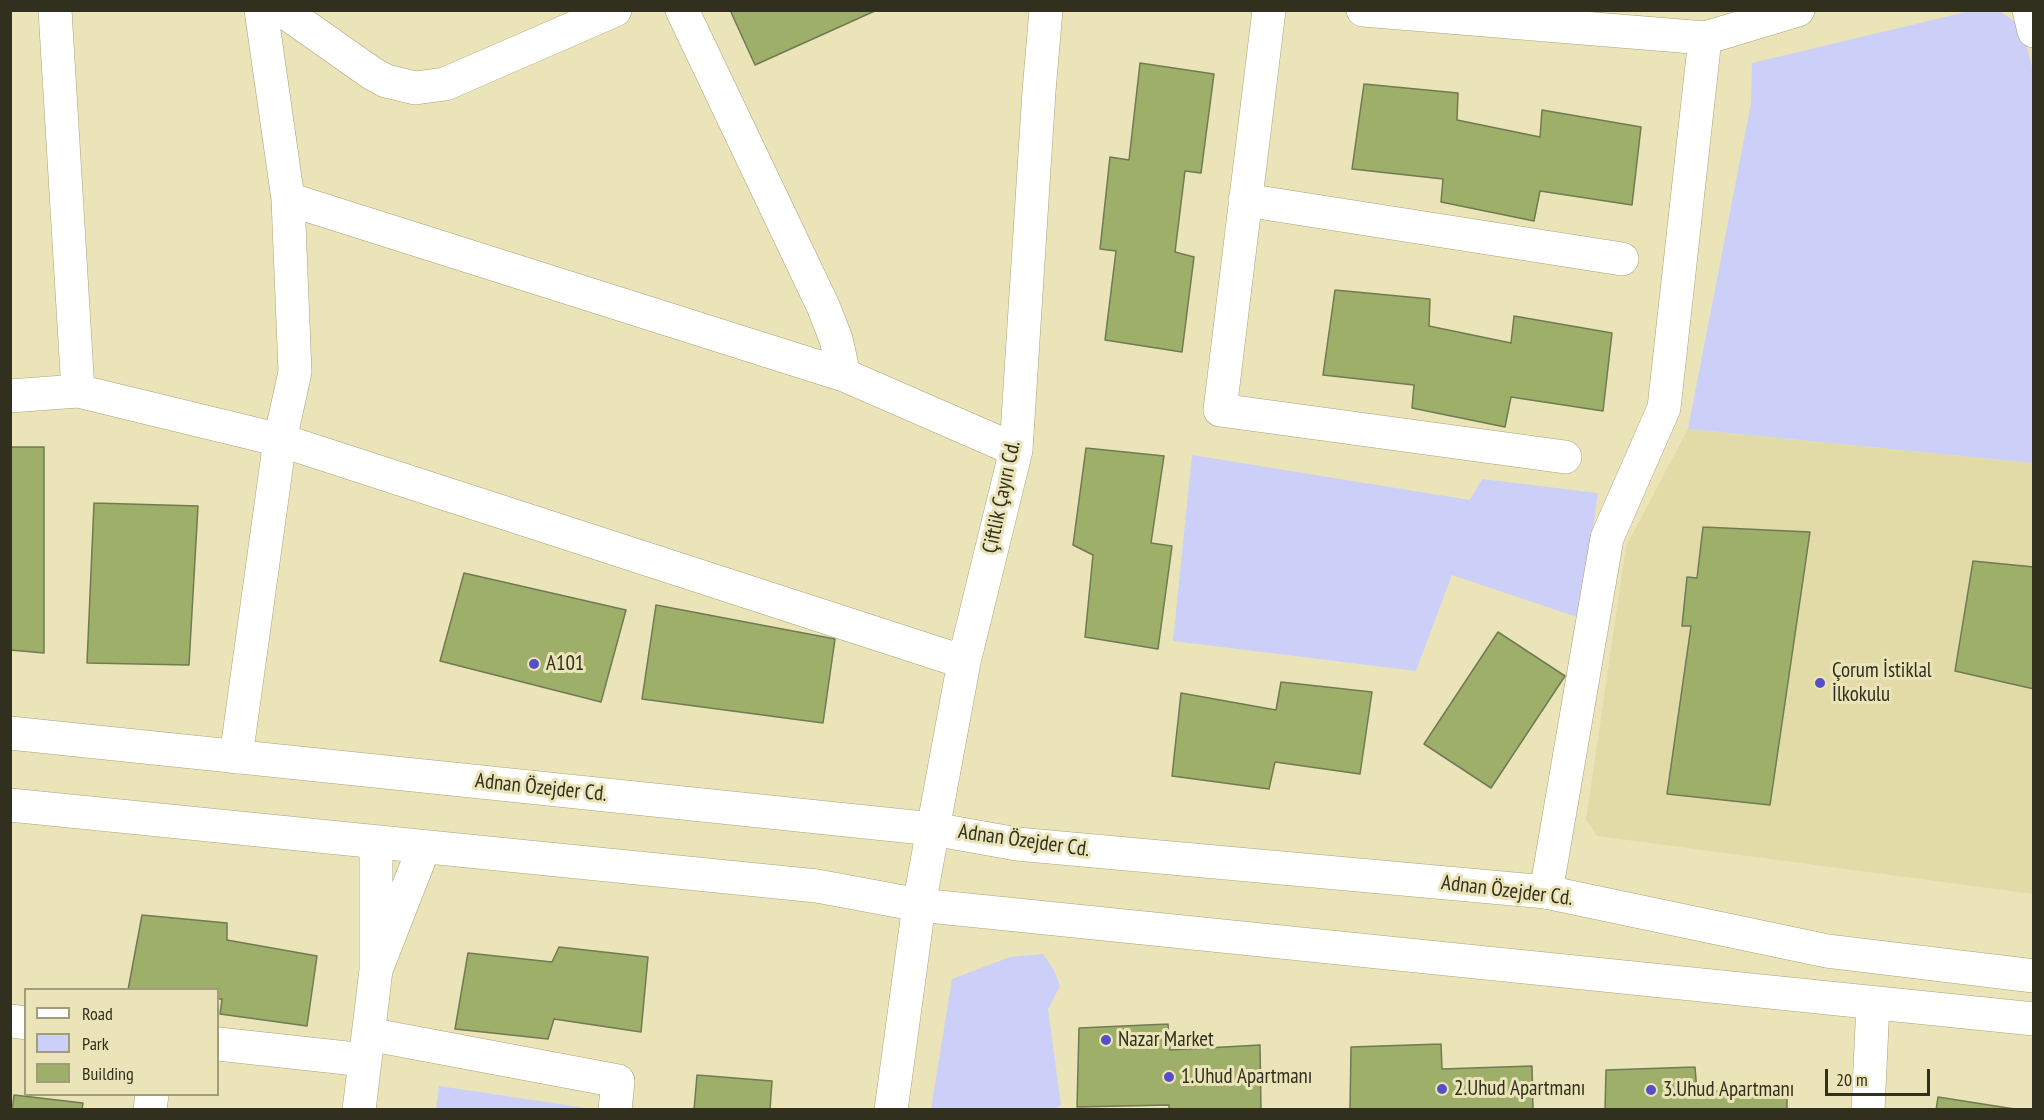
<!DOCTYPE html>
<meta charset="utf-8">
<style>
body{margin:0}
#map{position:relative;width:2044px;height:1120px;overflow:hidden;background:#ebe4b8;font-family:"PT Sans Narrow",sans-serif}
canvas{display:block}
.frame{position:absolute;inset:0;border:12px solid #312f1d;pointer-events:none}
.legend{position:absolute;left:24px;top:988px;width:195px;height:108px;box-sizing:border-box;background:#ebe4b8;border:2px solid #a19c7a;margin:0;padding:8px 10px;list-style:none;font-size:18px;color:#312f1d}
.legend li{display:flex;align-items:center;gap:12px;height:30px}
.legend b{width:30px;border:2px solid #a19c7a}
.scale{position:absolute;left:1825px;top:1069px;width:105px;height:27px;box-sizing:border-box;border:3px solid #312f1d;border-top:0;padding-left:8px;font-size:18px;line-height:21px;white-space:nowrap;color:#312f1d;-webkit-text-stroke:4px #ebe4b8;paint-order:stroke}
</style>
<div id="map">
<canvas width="2044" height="1120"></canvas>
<div class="frame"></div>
<ul class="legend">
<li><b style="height:8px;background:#fff"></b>Road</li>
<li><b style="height:16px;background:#ccd0f8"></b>Park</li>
<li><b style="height:16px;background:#9daf68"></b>Building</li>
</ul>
<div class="scale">20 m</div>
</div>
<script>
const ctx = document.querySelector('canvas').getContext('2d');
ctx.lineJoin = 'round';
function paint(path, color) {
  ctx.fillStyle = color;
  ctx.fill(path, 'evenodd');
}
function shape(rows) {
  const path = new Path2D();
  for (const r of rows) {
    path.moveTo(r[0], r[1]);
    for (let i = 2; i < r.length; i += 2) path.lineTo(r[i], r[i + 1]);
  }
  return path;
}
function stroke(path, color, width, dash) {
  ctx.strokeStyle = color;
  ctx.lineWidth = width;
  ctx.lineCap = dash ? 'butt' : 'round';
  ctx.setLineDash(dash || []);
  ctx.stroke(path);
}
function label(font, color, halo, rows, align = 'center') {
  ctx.font = font + ' "PT Sans Narrow",sans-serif';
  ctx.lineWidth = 6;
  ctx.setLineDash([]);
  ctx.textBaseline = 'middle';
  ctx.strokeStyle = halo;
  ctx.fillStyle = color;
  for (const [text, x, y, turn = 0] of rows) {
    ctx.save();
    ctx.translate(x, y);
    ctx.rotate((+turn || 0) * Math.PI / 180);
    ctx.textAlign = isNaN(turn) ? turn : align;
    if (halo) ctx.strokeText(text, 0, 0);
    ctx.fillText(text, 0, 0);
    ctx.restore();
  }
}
paint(shape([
 [1688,429,2033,463,2033,894,1597,836,1586,820,1626,546]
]), '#e3dba7');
paint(shape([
 [1970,11,1999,11,2022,26,2034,75,2033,463,1688,429,1751,103,1752,63],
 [1192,455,1470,500,1482,479,1598,493,1580,618,1452,575,1416,671,1173,641],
 [1043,954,1054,970,1060,986,1048,1009,1061,1105,1052,1110,931,1109,952,979,1010,957],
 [439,1086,593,1109,436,1109]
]), '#ccd0f8');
const building = shape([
 [730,10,877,10,755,65,730,10],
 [1140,63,1214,74,1201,173,1185,171,1175,252,1194,257,1182,352,1105,340,1116,251,1100,249,1110,157,1129,160,1140,63],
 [1364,84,1458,93,1457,120,1540,137,1542,110,1641,127,1632,205,1540,191,1534,221,1441,202,1443,179,1352,169,1364,84],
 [1335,290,1430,299,1429,326,1511,343,1514,316,1612,333,1603,411,1511,397,1505,427,1412,408,1414,385,1323,375,1335,290],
 [10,447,44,447,44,653,10,650,10,447],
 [1086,448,1164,456,1151,543,1172,546,1158,649,1085,637,1093,555,1073,545,1086,448],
 [94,503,198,506,189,665,87,663,94,503],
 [1703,527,1810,532,1770,805,1667,794,1691,626,1682,626,1687,577,1697,578,1703,527],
 [1973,561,2034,567,2034,689,1955,671,1973,561],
 [464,573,626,610,601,702,440,661,464,573],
 [656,605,835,639,823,723,642,699,656,605],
 [1498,632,1565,676,1491,788,1424,744,1498,632],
 [1281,682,1372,692,1360,774,1275,762,1269,789,1172,776,1181,693,1276,710,1281,682],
 [142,915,227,923,227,940,317,956,307,1026,220,1014,222,999,218,999,218,990,128,990,142,915],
 [559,947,648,957,641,1032,554,1019,548,1039,455,1029,468,953,552,962,559,947],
 [1168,1024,1170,1050,1260,1045,1261,1110,1169,1110,1169,1105,1077,1107,1079,1028,1168,1024],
 [1441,1044,1442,1069,1532,1066,1533,1110,1350,1110,1351,1047,1441,1044],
 [1695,1067,1697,1092,1787,1088,1787,1110,1605,1110,1606,1070,1695,1067],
 [697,1075,772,1081,770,1110,694,1110,697,1075],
 [14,1095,83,1103,82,1110,12,1110,14,1095],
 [1938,1097,2021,1110,1936,1110,1938,1097]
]);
paint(building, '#9daf68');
stroke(building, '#707a54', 1.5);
const minor = shape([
 [55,10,78,391],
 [282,10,373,74,386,81,415,88,445,84,615,10],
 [682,10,823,306,836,339,844,375],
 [1269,10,1220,410,1565,457],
 [1363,10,1705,38,1798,10],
 [2029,10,2034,31],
 [288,199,844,375,1016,450],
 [1245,200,1622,259],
 [10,396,78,391,280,440,964,662],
 [236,757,280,440,295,372,288,199,261,10],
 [376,842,376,970,424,847],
 [1546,892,1607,538,1664,408,1705,38],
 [12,1021,26,1023],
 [368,1034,618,1081,615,1110],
 [218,1044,365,1060],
 [150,1110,152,1094],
 [359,1110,376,970],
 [891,1110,919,905,964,662,1016,450,1039,91,1046,10],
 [1868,1110,1873,1004]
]);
const tertiary = shape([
 [10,733,933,829,1017,844,1546,892,1827,951,2034,976],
 [10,805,817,886,919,905,2034,1019]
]);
stroke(minor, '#a8a278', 34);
stroke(tertiary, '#a8a278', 34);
stroke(minor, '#fff', 33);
stroke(tertiary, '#fff', 33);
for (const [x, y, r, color] of [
 [534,664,6,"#564ec6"],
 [1820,683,6,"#564ec6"],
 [1106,1040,6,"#564ec6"],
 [1169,1077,6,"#564ec6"],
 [1442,1089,6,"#564ec6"],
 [1651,1090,6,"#564ec6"]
]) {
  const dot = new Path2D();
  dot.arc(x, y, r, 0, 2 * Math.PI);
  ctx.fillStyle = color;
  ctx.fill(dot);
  stroke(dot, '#ebe4b8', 2);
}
label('21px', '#312f1d', '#ebe4b8', [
 ["Çiftlik Çayırı Cd.",1002,497,-78],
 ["Adnan Özejder Cd.",541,788,6],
 ["Adnan Özejder Cd.",1024,841,8],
 ["Adnan Özejder Cd.",1507,891,7]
]);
label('21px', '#312f1d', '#ebe4b8', [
 ["A101",546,664],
 ["Çorum İstiklal",1832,671],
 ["İlkokulu",1832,695],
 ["Nazar Market",1118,1040],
 ["1.Uhud Apartmanı",1181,1077],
 ["2.Uhud Apartmanı",1454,1089],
 ["3.Uhud Apartmanı",1663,1090]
], 'left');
</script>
